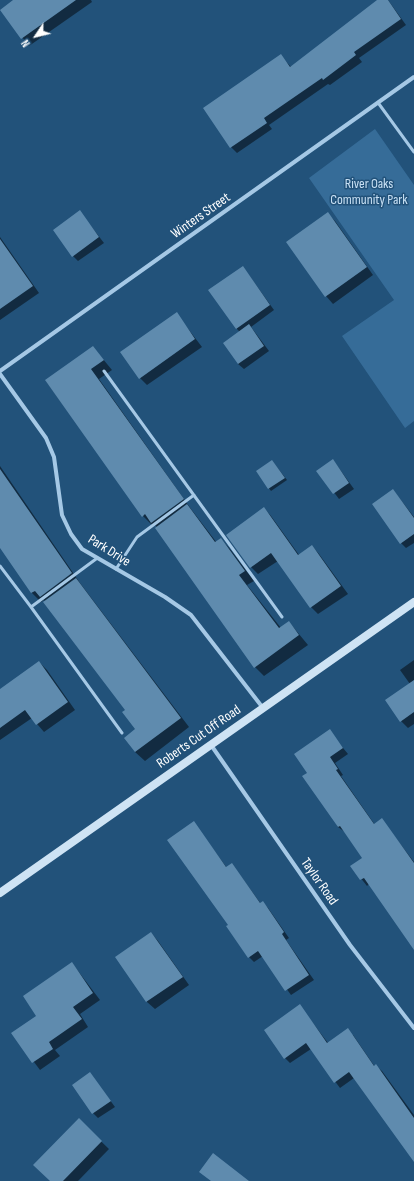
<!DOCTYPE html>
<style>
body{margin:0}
#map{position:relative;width:414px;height:1181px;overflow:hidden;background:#22527a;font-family:"Sofia Sans Condensed",sans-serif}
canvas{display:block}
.north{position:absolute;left:16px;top:16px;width:40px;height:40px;-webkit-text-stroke:3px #22527a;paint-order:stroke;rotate:235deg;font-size:11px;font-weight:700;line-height:16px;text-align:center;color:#fff}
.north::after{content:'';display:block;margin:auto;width:14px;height:18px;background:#fff;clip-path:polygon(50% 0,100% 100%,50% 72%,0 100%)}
</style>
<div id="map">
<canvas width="414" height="1181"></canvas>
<div class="north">N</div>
</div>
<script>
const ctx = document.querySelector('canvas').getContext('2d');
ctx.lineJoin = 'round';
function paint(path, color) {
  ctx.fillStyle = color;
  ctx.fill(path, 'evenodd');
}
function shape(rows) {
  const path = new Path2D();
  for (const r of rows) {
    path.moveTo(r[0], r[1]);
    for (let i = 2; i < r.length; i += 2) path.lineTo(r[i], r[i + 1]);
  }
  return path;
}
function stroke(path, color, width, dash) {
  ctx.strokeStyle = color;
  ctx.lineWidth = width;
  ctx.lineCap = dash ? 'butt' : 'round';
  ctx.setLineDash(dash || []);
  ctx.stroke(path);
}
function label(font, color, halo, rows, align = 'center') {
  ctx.font = font + ' "Sofia Sans Condensed",sans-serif';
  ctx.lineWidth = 3;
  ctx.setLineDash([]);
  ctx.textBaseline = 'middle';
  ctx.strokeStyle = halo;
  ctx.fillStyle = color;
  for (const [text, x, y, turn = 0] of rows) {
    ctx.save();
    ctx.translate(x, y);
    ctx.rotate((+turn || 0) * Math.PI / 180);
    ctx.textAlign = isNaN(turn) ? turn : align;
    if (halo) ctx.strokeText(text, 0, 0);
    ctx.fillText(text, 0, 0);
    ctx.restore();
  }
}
paint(shape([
 [375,129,414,185,414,421,405,428,342,336,394,300,309,178]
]), '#366c98');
paint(shape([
 [15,0,91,0,92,2,29,46,1,10],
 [379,0,388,0,406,25,359,58,362,62,330,85,328,84,269,125,272,129,237,153,231,147,281,56,291,67],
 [80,212,104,243,78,261,73,256],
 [328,214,335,221,373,275,333,304,326,296],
 [0,237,39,293,0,320],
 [243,267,274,310,251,327,269,351,244,369,238,364,240,332,236,328],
 [176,313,202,347,147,385,140,378],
 [93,347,112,370,99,379,191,509,217,543,221,539,230,549,254,581,247,585,281,628,289,622,308,645,264,676,255,667,157,527,154,524,152,525,143,516,46,381],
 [333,460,354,489,339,499,318,471],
 [272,461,287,480,271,491,257,472],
 [0,466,80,583,189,727,145,761,135,752,136,730,126,710,44,600,41,602,32,593,0,547],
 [393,490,414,517,414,543,406,548,401,543],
 [264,508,271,516,299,555,312,546,319,554,348,594,318,614,311,607,278,561,258,574,251,567],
 [414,660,414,724,408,728,401,721,410,684,400,670],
 [39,662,47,670,75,710,44,732,32,718,0,740,0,690],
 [329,731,348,754,335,763,343,775,341,776,375,825,382,820,414,862,414,948,369,884,367,886,352,867,364,858,345,832,338,827,309,773],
 [194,823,227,868,232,864,261,904,262,902,268,908,289,938,286,940,314,980,291,995,263,956,254,962,249,957,229,926],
 [151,933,158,941,189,985,155,1009,147,1002,116,957],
 [72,963,100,1000,80,1014,88,1027,55,1050,60,1056,40,1070,13,1034,37,1016],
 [300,1006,328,1043,353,1035,375,1067,376,1066,382,1071,414,1115,414,1160,354,1078,340,1088,311,1049,290,1063,285,1058],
 [90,1073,115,1107,98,1118,93,1113],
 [79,1120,109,1149,78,1181,51,1181]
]), '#0007');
paint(shape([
 [13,0,76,0,21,39,0,10],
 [377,0,388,0,401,19,354,52,356,55,323,80,322,78,264,118,267,123,230,148,203,108,281,54,290,67],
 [80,210,99,237,72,257,53,230],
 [328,212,367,267,325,297,286,242],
 [0,239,33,286,0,309],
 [243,266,270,305,236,329,208,290],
 [177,312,195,339,139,379,120,352],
 [249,324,264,346,238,364,223,343],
 [93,346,104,360,91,369,184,499,151,523,145,514,142,517,45,380],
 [333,459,349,483,333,494,316,471],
 [272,460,285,478,268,489,256,471],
 [0,469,72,573,40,597,35,591,31,593,0,548],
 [393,489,414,518,414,534,400,544,372,504],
 [187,504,215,542,221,538,245,571,239,575,279,628,289,621,299,635,254,668,155,528],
 [264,507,298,555,312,545,341,586,310,608,271,553,250,568,226,535],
 [76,578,181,718,135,752,124,738,135,729,122,712,125,710,43,602],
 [39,661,68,702,36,725,25,710,0,728,0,689],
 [414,680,414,712,400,722,385,700],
 [330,729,343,748,330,757,338,769,336,770,374,824,382,818,414,863,414,950,364,878,360,880,350,866,362,858,340,826,338,827,302,776,307,773,294,754],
 [194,821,226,867,232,863,260,903,263,901,284,932,282,934,309,975,285,991,258,951,248,958,226,926,228,925,167,840],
 [151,932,183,977,146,1002,115,957],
 [72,962,93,993,73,1007,82,1019,49,1042,53,1049,32,1063,11,1033,36,1016,23,996],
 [300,1004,327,1043,348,1028,374,1066,376,1064,414,1118,414,1162,349,1072,334,1083,306,1043,284,1059,264,1030],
 [90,1072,111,1101,92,1114,72,1085],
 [79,1118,102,1141,63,1181,50,1181,33,1165],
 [213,1153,249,1181,211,1181,199,1172]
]), '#5f8bae');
stroke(shape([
 [379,104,414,152],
 [104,371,282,617],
 [96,559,31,607,122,733],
 [0,566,31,607],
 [116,569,137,537,194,495]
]), '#a5c8e5', 3);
stroke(shape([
 [0,371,414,77],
 [0,374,46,438,54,457,62,515,71,534,82,549,165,597,191,615,263,708],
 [211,745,350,945,414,1028]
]), '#a5c8e5', 4);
stroke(shape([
 [0,893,414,602]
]), '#cee3f4', 8);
label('14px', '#c8e0f4', '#22527a', [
 ["River Oaks",369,184],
 ["Community Park",369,200]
]);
label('14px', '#fff', '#22527a', [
 ["Winters Street",201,216,-35],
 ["Park Drive",109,551,32],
 ["Roberts Cut Off Road",199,737,-35],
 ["Taylor Road",319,882,55]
]);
</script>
